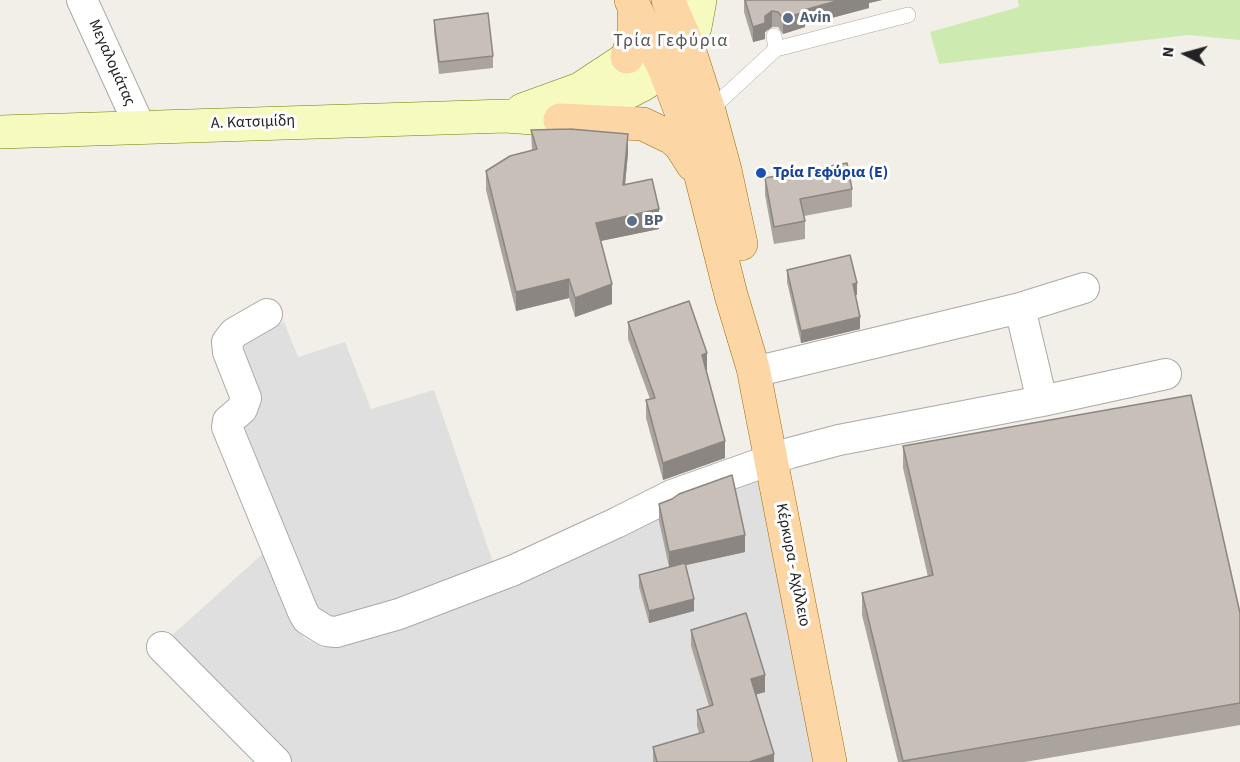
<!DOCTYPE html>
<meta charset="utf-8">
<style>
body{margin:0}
#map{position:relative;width:1240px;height:762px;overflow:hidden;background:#f2efe9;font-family:"Source Sans 3",sans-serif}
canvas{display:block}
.north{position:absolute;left:1156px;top:24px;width:60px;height:60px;-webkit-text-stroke:4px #fff;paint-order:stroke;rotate:276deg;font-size:16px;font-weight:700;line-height:24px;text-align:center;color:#222}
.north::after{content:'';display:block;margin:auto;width:21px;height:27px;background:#222;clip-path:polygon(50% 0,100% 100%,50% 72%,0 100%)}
</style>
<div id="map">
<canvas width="1240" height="762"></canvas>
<div class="north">N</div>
</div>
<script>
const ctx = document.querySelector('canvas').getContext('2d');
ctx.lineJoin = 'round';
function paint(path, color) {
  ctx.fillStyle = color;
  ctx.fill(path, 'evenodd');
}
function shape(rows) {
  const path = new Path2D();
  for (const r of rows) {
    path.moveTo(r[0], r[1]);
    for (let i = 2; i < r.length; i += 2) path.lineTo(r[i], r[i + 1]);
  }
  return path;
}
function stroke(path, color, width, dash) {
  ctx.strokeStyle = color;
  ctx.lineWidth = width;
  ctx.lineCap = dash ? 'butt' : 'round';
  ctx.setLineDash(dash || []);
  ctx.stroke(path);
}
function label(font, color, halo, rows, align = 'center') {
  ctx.font = font + ' "Source Sans 3",sans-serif';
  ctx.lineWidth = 6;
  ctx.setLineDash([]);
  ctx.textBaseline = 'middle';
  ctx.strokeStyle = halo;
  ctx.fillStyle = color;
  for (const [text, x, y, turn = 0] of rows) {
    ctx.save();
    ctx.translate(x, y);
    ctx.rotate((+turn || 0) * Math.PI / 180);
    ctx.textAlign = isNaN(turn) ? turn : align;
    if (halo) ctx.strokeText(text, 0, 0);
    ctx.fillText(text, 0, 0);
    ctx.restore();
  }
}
paint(shape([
 [284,322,298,357,345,342,371,409,434,390,496,571,342,623,316,617,233,425,237,345],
 [761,476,813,762,289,762,168,639,268,549,304,638,323,648,387,629]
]), '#e0dfdf');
paint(shape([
 [1018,0,1240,0,1240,40,1189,35,939,64,930,32,1019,7]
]), '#cdebb0');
const lane = shape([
 [776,49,908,15],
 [709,111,776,49,774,36]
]);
const street = shape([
 [82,0,140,127],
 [1020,308,1042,401],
 [267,314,234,333,227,342,228,352,246,398,242,409,228,421,227,427,303,612,307,619,326,631,336,632,399,614,514,570,616,523,672,495,790,453,839,440,1042,401,1166,374],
 [754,372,1020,308,1084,288],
 [162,647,276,762]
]);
const secondary = shape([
 [522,110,580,89,621,62,648,40],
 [0,132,506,116,560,120,580,116,642,85,665,70,688,46,695,27,700,0]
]);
const primary = shape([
 [631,0,665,70,685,122,701,176,731,295,753,368,830,762],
 [668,0,688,46,709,111,725,170,741,244],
 [627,57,634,38,634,7],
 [560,120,643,124,672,138,680,145,693,165]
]);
stroke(lane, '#a9a9a9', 16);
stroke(street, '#a9a9a9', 32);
stroke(secondary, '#707d05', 34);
stroke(primary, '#a06b00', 34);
stroke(lane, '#fff', 15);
stroke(street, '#fff', 30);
stroke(secondary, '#f7fabf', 33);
stroke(primary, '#fcd6a4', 33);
paint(shape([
 [744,0,882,0,869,3,869,8,805,25,805,27,783,34,778,27,772,27,765,32,765,39,753,42,744,12],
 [434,20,493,56,493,68,439,74,434,32],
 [531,130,628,153,625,185,659,229,600,241,612,304,575,317,569,298,516,311,486,190,486,171,532,151],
 [765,178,852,189,852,207,804,216,805,221,805,239,774,244,765,195],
 [787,270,857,295,855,295,860,329,801,343,787,282],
 [628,322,707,370,706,371,725,458,663,480,646,418,646,400,650,399,628,339],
 [903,446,1240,613,1240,725,1025,762,898,762,862,615,862,593,928,577,903,468],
 [659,504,745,552,685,565,694,611,649,623,639,587,639,575,669,567,659,521],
 [691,630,765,692,756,694,774,762,653,762,653,747,699,733,697,726,697,710,709,706,691,646]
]), '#aba49e');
paint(shape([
 [840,0,882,0,869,3,869,8,805,25,805,27,783,34,783,18,804,10],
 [772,11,772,27,765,32,765,39,753,42,753,27],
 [628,134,628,153,623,205,623,185],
 [659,209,659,229,596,242,596,223],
 [569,279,569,298,516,311,516,292],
 [857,283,857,295,853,296,853,284],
 [612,284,612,304,575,317,575,298],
 [860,317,860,329,801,343,801,331],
 [707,353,707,370,702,372,702,355],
 [725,441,725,458,663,480,663,463],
 [745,535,745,552,669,569,669,552],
 [694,599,694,611,649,623,649,611],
 [765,675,765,692,751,696,751,679],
 [774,754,774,762,749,762]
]), '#8b8681');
const building = shape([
 [745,0,840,0,804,10,805,12,783,18,778,12,772,11,765,16,765,23,753,27,745,0],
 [488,13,493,56,439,62,434,20,488,13],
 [570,129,628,134,623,185,652,179,659,209,596,223,612,284,575,298,569,279,516,292,486,171,510,156,537,149,531,130,570,129],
 [847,163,852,189,800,199,805,221,774,227,765,178,847,163],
 [850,255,857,283,853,284,860,317,801,331,787,270,850,255],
 [689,301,707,353,702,355,725,441,663,463,646,400,655,398,628,322,689,301],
 [1191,395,1240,613,1240,703,903,761,862,593,933,575,903,446,1191,395],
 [732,475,745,535,669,552,659,504,672,499,679,494,732,475],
 [685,563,694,599,649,611,639,575,685,563],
 [746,613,765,675,751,679,774,754,749,762,657,762,653,747,704,732,697,710,713,705,691,630,746,613]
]);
paint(building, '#c7bfb8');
stroke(building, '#8b8681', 1.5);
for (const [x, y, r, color] of [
 [788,18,6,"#5c6f8a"],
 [761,173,6,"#1a4fb4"],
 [632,221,6,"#5c6f8a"]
]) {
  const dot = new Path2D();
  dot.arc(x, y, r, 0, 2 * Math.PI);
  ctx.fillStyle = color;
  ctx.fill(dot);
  stroke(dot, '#fff', 2);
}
label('bold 16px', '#4e5e75', '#fff', [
 ["Avin",800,18],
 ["BP",644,221]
], 'left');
label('16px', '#222', '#fff', [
 ["Μεγαλομάτας",111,63,66],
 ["Α. Κατσιμίδη",253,123,-2],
 ["Κέρκυρα - Αχίλλειο",792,565,79]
]);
label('bold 16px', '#164399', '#fff', [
 ["Τρία Γεφύρια (E)",773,173]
], 'left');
ctx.letterSpacing = '1.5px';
label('18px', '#555', '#fff', [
 ["Τρία Γεφύρια",671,42]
]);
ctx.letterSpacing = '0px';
</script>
